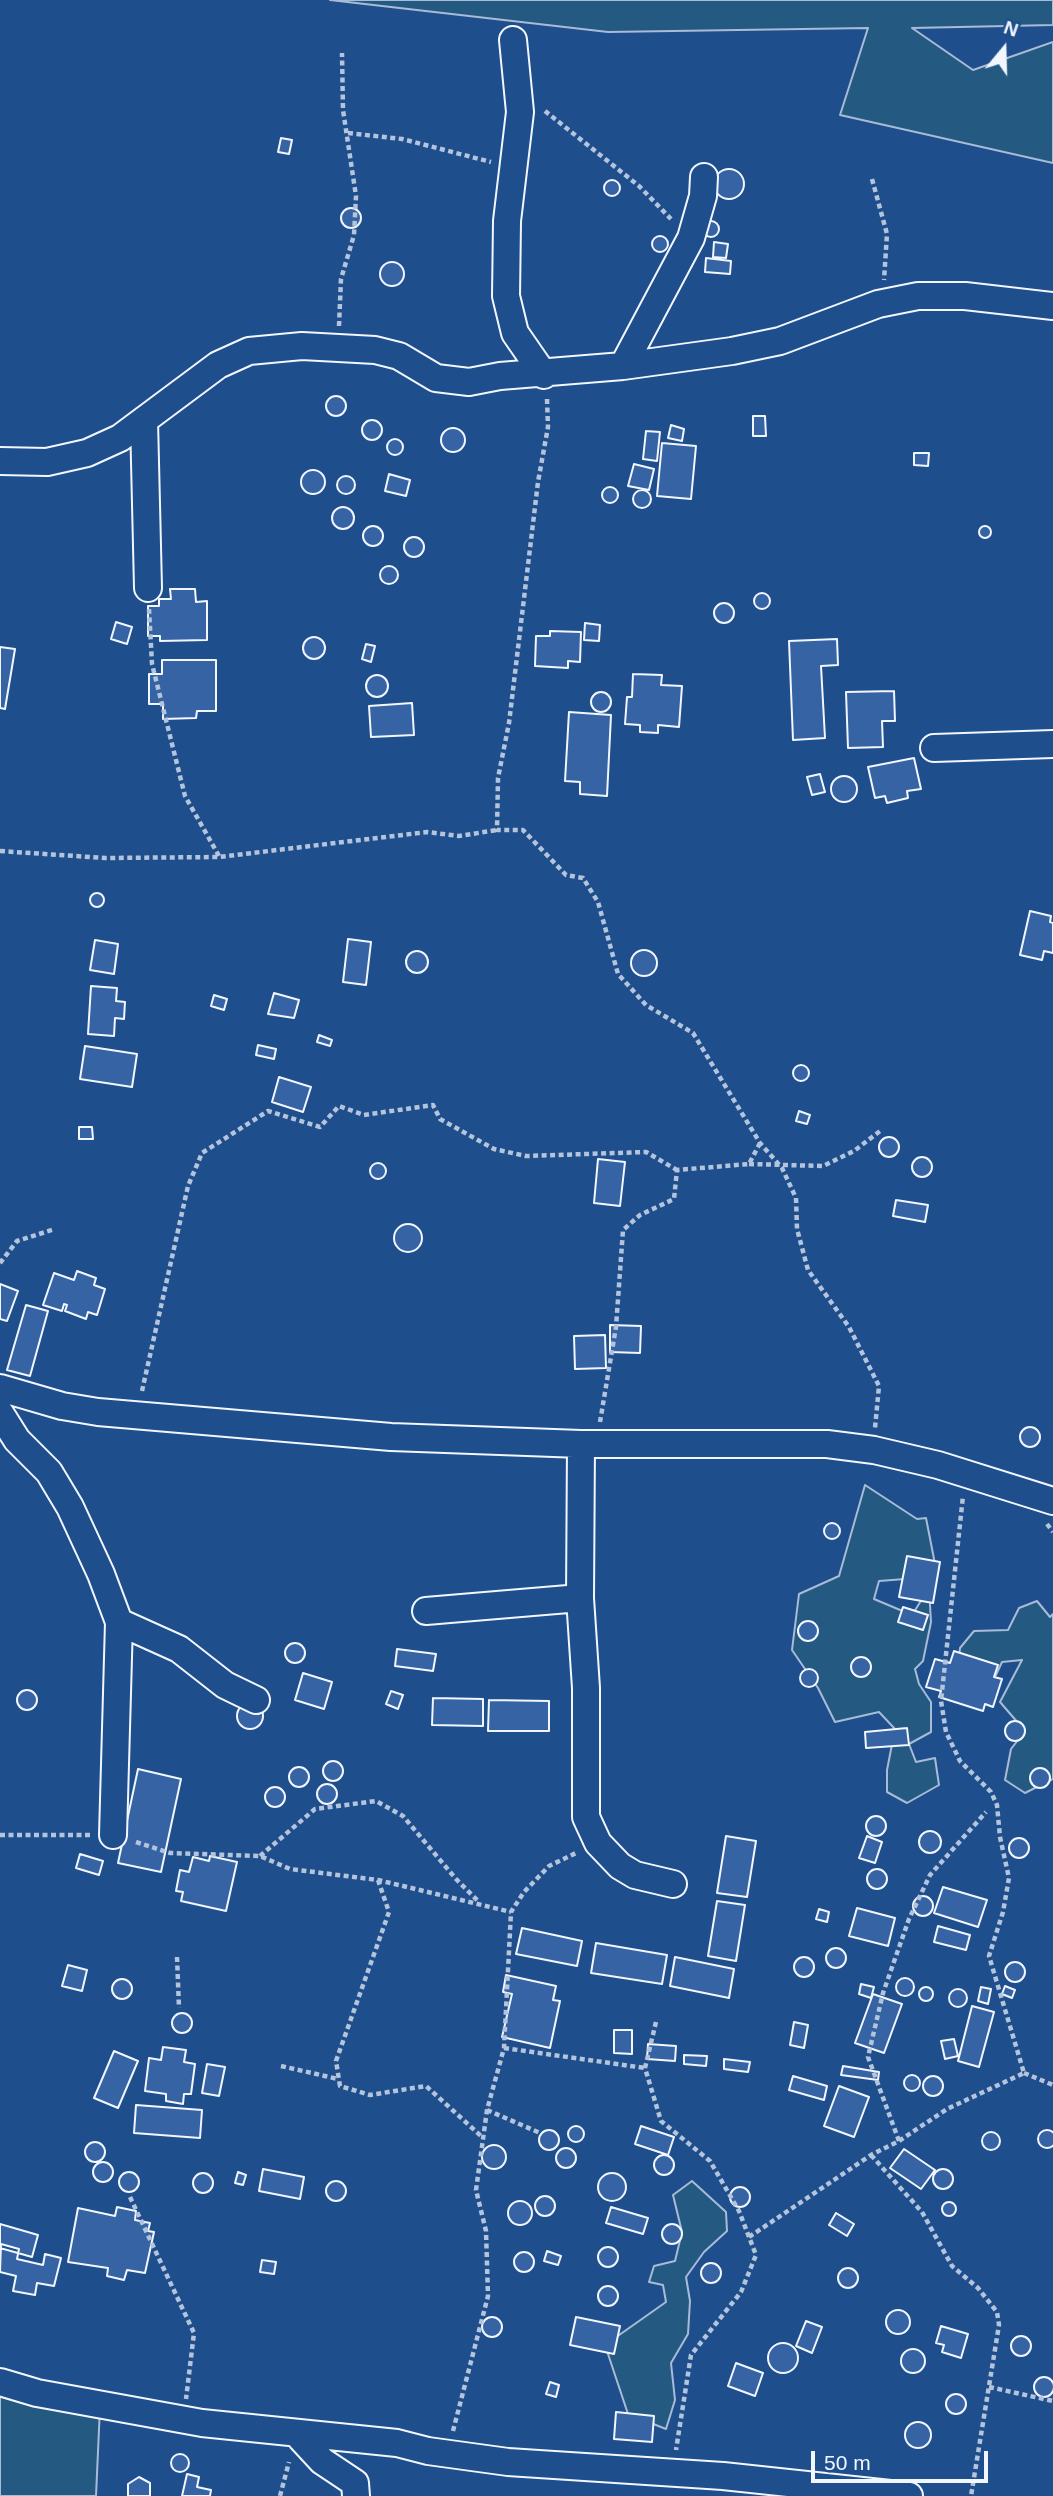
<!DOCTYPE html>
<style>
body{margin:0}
#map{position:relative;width:1053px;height:2496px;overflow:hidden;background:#1f4e8c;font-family:Helvetica,sans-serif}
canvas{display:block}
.north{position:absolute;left:969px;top:14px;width:70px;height:70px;-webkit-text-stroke:5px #1f4e8c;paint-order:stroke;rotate:19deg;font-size:19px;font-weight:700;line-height:28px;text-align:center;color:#f2f6ff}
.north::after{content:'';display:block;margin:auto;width:24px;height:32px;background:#f2f6ff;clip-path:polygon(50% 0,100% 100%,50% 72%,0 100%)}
.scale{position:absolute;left:811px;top:2451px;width:177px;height:32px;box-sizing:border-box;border:4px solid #f2f6ff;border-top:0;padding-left:9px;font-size:21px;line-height:24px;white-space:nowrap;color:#f2f6ff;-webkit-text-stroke:5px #1f4e8c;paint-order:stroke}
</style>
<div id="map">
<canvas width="1053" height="2496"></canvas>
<div class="north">N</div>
<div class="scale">50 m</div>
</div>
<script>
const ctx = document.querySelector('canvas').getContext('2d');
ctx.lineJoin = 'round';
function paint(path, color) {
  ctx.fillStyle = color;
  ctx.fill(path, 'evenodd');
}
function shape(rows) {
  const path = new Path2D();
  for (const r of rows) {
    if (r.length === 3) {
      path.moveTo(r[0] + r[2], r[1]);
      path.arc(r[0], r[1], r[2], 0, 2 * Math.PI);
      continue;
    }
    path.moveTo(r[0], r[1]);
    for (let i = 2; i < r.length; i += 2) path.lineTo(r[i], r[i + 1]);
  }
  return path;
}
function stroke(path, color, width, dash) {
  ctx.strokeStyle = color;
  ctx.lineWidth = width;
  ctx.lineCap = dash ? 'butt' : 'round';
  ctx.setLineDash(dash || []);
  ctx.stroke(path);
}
const green = shape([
 [330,0,1053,0,1053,25,912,28,973,70,1053,42,1053,163,840,115,868,28,608,32,330,0],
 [865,1485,917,1519,926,1518,935,1564,918,1578,879,1581,874,1599,912,1615,929,1588,931,1622,923,1661,915,1669,919,1684,931,1702,931,1732,909,1744,916,1762,935,1758,939,1785,907,1803,887,1792,887,1770,895,1729,879,1712,835,1722,818,1688,792,1650,799,1594,839,1576,865,1485],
 [1037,1601,1050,1617,1053,1614,1053,1779,1025,1793,1005,1780,1011,1749,1025,1731,1000,1702,1022,1660,1002,1662,991,1686,957,1677,960,1648,974,1631,1008,1630,1019,1608,1037,1601],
 [692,2181,726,2212,727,2231,704,2252,686,2277,690,2301,688,2334,671,2363,675,2400,666,2429,628,2414,605,2345,666,2302,663,2285,649,2282,654,2266,675,2261,682,2232,673,2195,692,2181],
 [0,2394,100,2407,96,2496,0,2496,0,2394]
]);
paint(green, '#245a82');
stroke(green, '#a8bbd7', 2);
const building = shape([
 [281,138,292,140,289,154,278,152,281,138],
 [729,184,15],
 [612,188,8],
 [351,218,10],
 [711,229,8],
 [660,244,8],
 [714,242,728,244,726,258,713,257,714,242],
 [706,258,731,261,730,274,705,272,706,258],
 [392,274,12],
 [336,406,10],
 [753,416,765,416,766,436,753,436,753,416],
 [372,430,10],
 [671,425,684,429,682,441,668,438,671,425],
 [453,440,12],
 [646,431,660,432,657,461,643,459,646,431],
 [395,447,8],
 [662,443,696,446,691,499,657,496,662,443],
 [914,453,929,453,928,466,914,465,914,453],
 [634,464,654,469,649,490,628,486,634,464],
 [313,482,12],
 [389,474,410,480,406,496,385,491,389,474],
 [346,485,9],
 [610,495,8],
 [642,499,9],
 [343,518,11],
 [373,536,10],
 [985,532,6],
 [414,547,10],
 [389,575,9],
 [170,589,195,589,196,602,207,601,207,640,160,641,160,636,148,636,148,606,159,606,159,599,171,599,170,589],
 [762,601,8],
 [724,613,10],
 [116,622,132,627,127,644,111,639,116,622],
 [585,623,600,625,599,641,584,640,585,623],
 [550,631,581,632,580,662,568,661,568,668,535,666,536,636,550,636,550,631],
 [314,648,11],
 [837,639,838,665,821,666,825,738,793,740,789,641,837,639],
 [366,644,375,646,371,662,362,659,366,644],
 [0,647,15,649,5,709,0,708,0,647],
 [162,660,216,660,216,711,197,711,196,718,163,719,163,704,149,704,149,674,162,674,162,660],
 [633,674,662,675,661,685,682,686,679,727,658,725,658,733,640,732,640,725,625,724,627,697,632,697,633,674],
 [377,686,11],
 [894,691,895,721,882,721,883,747,848,748,846,692,894,691],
 [601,702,10],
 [412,703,414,735,371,737,369,706,412,703],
 [569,712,611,715,607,796,580,794,580,782,565,781,569,712],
 [914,758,921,789,907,791,908,798,887,803,885,796,875,798,868,767,914,758],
 [820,774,825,792,812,795,807,777,820,774],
 [844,789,13],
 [97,900,7],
 [1030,911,1051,916,1050,922,1053,923,1053,953,1044,951,1042,960,1020,955,1030,911],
 [348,939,371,942,366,985,343,982,348,939],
 [95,940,118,944,114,974,90,970,95,940],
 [644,963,13],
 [417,962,11],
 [91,986,117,988,116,1001,125,1002,124,1019,115,1018,114,1036,88,1034,91,986],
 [274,993,299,1000,294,1018,268,1014,274,993],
 [214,995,227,999,224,1010,211,1006,214,995],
 [319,1035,332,1040,330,1046,317,1042,319,1035],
 [258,1045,276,1049,274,1059,256,1055,258,1045],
 [85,1046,137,1054,132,1087,80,1079,85,1046],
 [801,1073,8],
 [279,1077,311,1087,303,1112,272,1102,279,1077],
 [799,1111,810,1115,807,1124,796,1121,799,1111],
 [79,1127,92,1127,93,1139,79,1139,79,1127],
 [889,1147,10],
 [922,1167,10],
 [598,1159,625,1162,620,1206,594,1203,598,1159],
 [378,1171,8],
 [896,1200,928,1205,925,1222,893,1216,896,1200],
 [408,1238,14],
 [77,1271,96,1278,94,1285,105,1289,97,1315,88,1312,86,1319,65,1311,67,1305,64,1304,62,1311,43,1305,54,1273,74,1280,77,1271],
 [0,1284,18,1291,7,1321,0,1319,0,1284],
 [26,1305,48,1311,30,1376,7,1370,26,1305],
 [610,1325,641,1326,640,1353,610,1352,610,1325],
 [605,1335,606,1368,575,1369,574,1336,605,1335],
 [1030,1437,10],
 [832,1531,8],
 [907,1556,940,1562,933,1603,899,1597,907,1556],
 [903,1607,928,1615,923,1630,898,1622,903,1607],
 [808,1631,10],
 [295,1653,10],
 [397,1649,436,1654,433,1671,395,1666,397,1649],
 [954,1651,998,1665,994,1677,1002,1679,993,1707,985,1704,983,1711,939,1697,941,1691,926,1687,935,1659,950,1663,954,1651],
 [861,1667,10],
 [809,1678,9],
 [303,1673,332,1682,324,1709,295,1700,303,1673],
 [27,1700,10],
 [391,1691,403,1695,398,1709,386,1704,391,1691],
 [433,1698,483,1699,483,1726,432,1725,433,1698],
 [489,1700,549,1701,549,1731,488,1731,489,1700],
 [250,1716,13],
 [1015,1731,10],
 [907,1728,909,1745,866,1748,865,1732,907,1728],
 [333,1771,10],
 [299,1777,10],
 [1040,1778,10],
 [138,1769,181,1779,161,1872,118,1863,138,1769],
 [327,1794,10],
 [275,1797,10],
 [876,1826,10],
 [930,1842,11],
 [726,1836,756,1841,747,1897,717,1893,726,1836],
 [867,1836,882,1842,875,1863,859,1858,867,1836],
 [1019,1848,10],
 [80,1854,103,1861,99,1875,76,1868,80,1854],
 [210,1856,237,1862,226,1911,181,1901,183,1892,176,1891,180,1870,189,1872,193,1857,209,1861,210,1856],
 [877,1879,10],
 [943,1887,987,1900,978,1927,934,1913,943,1887],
 [923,1906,10],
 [717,1901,745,1905,736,1961,708,1956,717,1901],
 [857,1908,895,1918,888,1946,849,1936,857,1908],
 [819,1909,829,1912,827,1922,816,1919,819,1909],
 [938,1926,970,1935,966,1950,934,1942,938,1926],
 [522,1928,582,1941,577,1966,516,1954,522,1928],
 [596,1943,667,1955,662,1984,591,1973,596,1943],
 [836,1958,10],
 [675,1957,734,1969,729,1998,670,1986,675,1957],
 [804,1967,10],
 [1015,1972,10],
 [68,1965,87,1970,82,1991,62,1986,68,1965],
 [506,1975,556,1986,553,2000,560,2001,550,2048,502,2037,512,1994,503,1992,506,1975],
 [905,1987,9],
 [122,1989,10],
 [861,1984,874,1987,871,1998,859,1994,861,1984],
 [1005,1986,1015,1990,1012,1998,1002,1994,1005,1986],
 [926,1994,7],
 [981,1987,991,1989,988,2004,978,2001,981,1987],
 [958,1998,9],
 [873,1994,902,2004,884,2053,855,2043,873,1994],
 [972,2006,994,2012,979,2067,958,2061,972,2006],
 [182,2023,10],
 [794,2022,808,2025,804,2048,790,2045,794,2022],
 [614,2030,632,2030,632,2054,614,2053,614,2030],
 [954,2039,958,2056,945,2059,941,2041,954,2039],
 [648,2044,676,2046,675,2061,647,2059,648,2044],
 [163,2047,186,2050,184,2062,195,2064,191,2094,184,2094,183,2104,166,2101,166,2094,145,2091,149,2058,161,2060,163,2047],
 [114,2051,138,2061,118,2108,94,2098,114,2051],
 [684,2055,707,2056,706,2066,684,2064,684,2055],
 [724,2059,750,2062,748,2072,724,2069,724,2059],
 [207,2064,225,2067,219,2096,202,2093,207,2064],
 [843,2066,879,2072,878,2080,841,2075,843,2066],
 [912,2083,8],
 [793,2076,827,2086,824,2100,789,2090,793,2076],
 [933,2086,10],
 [839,2086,869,2097,854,2137,824,2126,839,2086],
 [136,2105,202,2110,200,2138,134,2133,136,2105],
 [576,2134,8],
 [641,2126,674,2137,668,2155,635,2144,641,2126],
 [549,2140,10],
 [1047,2139,9],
 [991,2141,9],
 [95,2152,10],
 [494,2157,12],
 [566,2158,10],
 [904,2149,935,2170,921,2189,890,2168,904,2149],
 [664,2165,10],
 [103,2172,10],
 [263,2169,304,2177,300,2199,259,2191,263,2169],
 [943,2179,10],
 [238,2172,246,2175,243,2185,235,2183,238,2172],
 [129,2182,10],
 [612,2187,14],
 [203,2183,10],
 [336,2191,10],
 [740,2197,10],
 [545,2206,10],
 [520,2213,12],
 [949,2209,7],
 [117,2207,136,2211,135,2220,150,2223,148,2231,154,2232,145,2273,127,2270,124,2280,107,2276,108,2268,68,2262,78,2208,115,2216,117,2207],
 [611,2207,648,2218,643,2234,606,2223,611,2207],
 [836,2213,854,2224,847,2236,829,2225,836,2213],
 [0,2224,38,2235,32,2257,0,2248,0,2224],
 [672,2234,10],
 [1,2244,19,2249,17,2259,43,2265,45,2254,61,2258,54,2286,37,2283,35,2295,13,2291,16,2276,0,2272,1,2244],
 [608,2257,10],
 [547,2251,561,2256,558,2265,544,2261,547,2251],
 [524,2262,10],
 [262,2260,276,2262,274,2274,260,2272,262,2260],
 [711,2273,10],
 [848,2278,10],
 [608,2296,10],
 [898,2322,12],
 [576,2317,620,2326,614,2354,570,2345,576,2317],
 [492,2327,10],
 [806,2321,822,2327,812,2353,796,2346,806,2321],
 [941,2326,968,2334,961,2358,942,2352,944,2345,936,2343,941,2326],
 [1021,2346,10],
 [783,2358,15],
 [913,2361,12],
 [736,2363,763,2373,755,2396,728,2386,736,2363],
 [1044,2387,10],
 [550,2382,559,2385,556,2397,546,2394,550,2382],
 [956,2404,10],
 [616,2412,654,2416,652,2442,614,2439,616,2412],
 [918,2435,13],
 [180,2463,9],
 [187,2474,199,2477,197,2487,211,2490,210,2496,182,2496,187,2474],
 [139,2477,150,2483,150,2496,128,2496,128,2484,139,2477]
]);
paint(building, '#3563a3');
stroke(building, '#f2f6ff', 2);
const minor = shape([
 [513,40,520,112,507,221,506,296,515,333,544,375],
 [623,366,691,238,703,196,704,177],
 [144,420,148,588],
 [0,461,47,462,87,453,120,438,218,365,249,351,302,346,375,350,399,356,436,378,469,382,500,376,623,366,732,351,780,341,878,304,918,296,965,296,1053,306],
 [934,748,1053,744],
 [0,1388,62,1406,98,1412,391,1437,581,1444,827,1444,874,1450,938,1465,1053,1501],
 [0,1413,17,1440,49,1472,70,1507,101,1574,119,1622,113,1835],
 [581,1444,580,1598,586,1688,586,1817,598,1843,620,1866,635,1875,673,1884],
 [426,1611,580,1598],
 [119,1622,179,1649,225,1685,256,1700],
 [0,2382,37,2393,202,2423,397,2443,428,2451,508,2462,723,2476,909,2496],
 [297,2434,322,2461,355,2483,356,2496]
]);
stroke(minor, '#f2f6ff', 30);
stroke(shape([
 [545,111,639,186,671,219],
 [348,133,402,139,491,162],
 [872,179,887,234,884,280],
 [339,326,341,279,354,235,356,196,343,110,342,53],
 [547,399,548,427,538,482,509,723,498,778,497,830,523,830,566,875,583,878,598,902,618,974,646,1005,693,1033,760,1143,782,1168,796,1198,797,1229,808,1270,849,1327,879,1386,875,1428],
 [149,609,152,664,185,796,219,856],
 [0,851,105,858,219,857,427,832,459,836,497,830],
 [749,1164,823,1166,854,1151,880,1131],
 [0,1263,17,1241,55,1229],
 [142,1391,188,1186,202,1153,268,1111,320,1127,339,1106,364,1115,433,1105,440,1119,494,1149,526,1156,646,1152,677,1170],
 [600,1422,616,1327,623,1230,640,1215,674,1199,677,1170,749,1164,760,1143],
 [1047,1524,1053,1532],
 [0,1835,90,1835],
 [136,1842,170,1853,260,1856,290,1869,378,1880,511,1912],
 [260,1856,315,1809,376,1801,403,1816,456,1879,479,1902],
 [378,1880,389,1912,336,2061,340,2086,370,2095,426,2086,481,2136],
 [177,1957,179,2008],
 [656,2022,645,2068,661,2121,710,2161,739,2211,756,2255,741,2292,691,2355,676,2450],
 [504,2048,645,2068],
 [281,2066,338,2079],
 [1024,2073,1053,2085],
 [487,2110,540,2133],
 [899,2141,868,2057,883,1993,909,1919,930,1875,986,1812],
 [871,2155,922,2212,952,2266,978,2288,997,2312,999,2325,971,2496],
 [130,2197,194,2333,186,2399],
 [749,2237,871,2155,899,2141,947,2109,1024,2073,989,1956,1003,1912,1009,1878,1000,1837,997,1805,991,1792,960,1761,946,1732,941,1701,963,1496],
 [989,2387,1053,2401],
 [453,2431,488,2296,486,2231,476,2190,487,2110,504,2048,511,1912,524,1892,549,1866,576,1853],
 [280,2496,289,2462]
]), '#b3c4dc', 4.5, [5, 3.5]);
stroke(minor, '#1f4e8c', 26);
</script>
